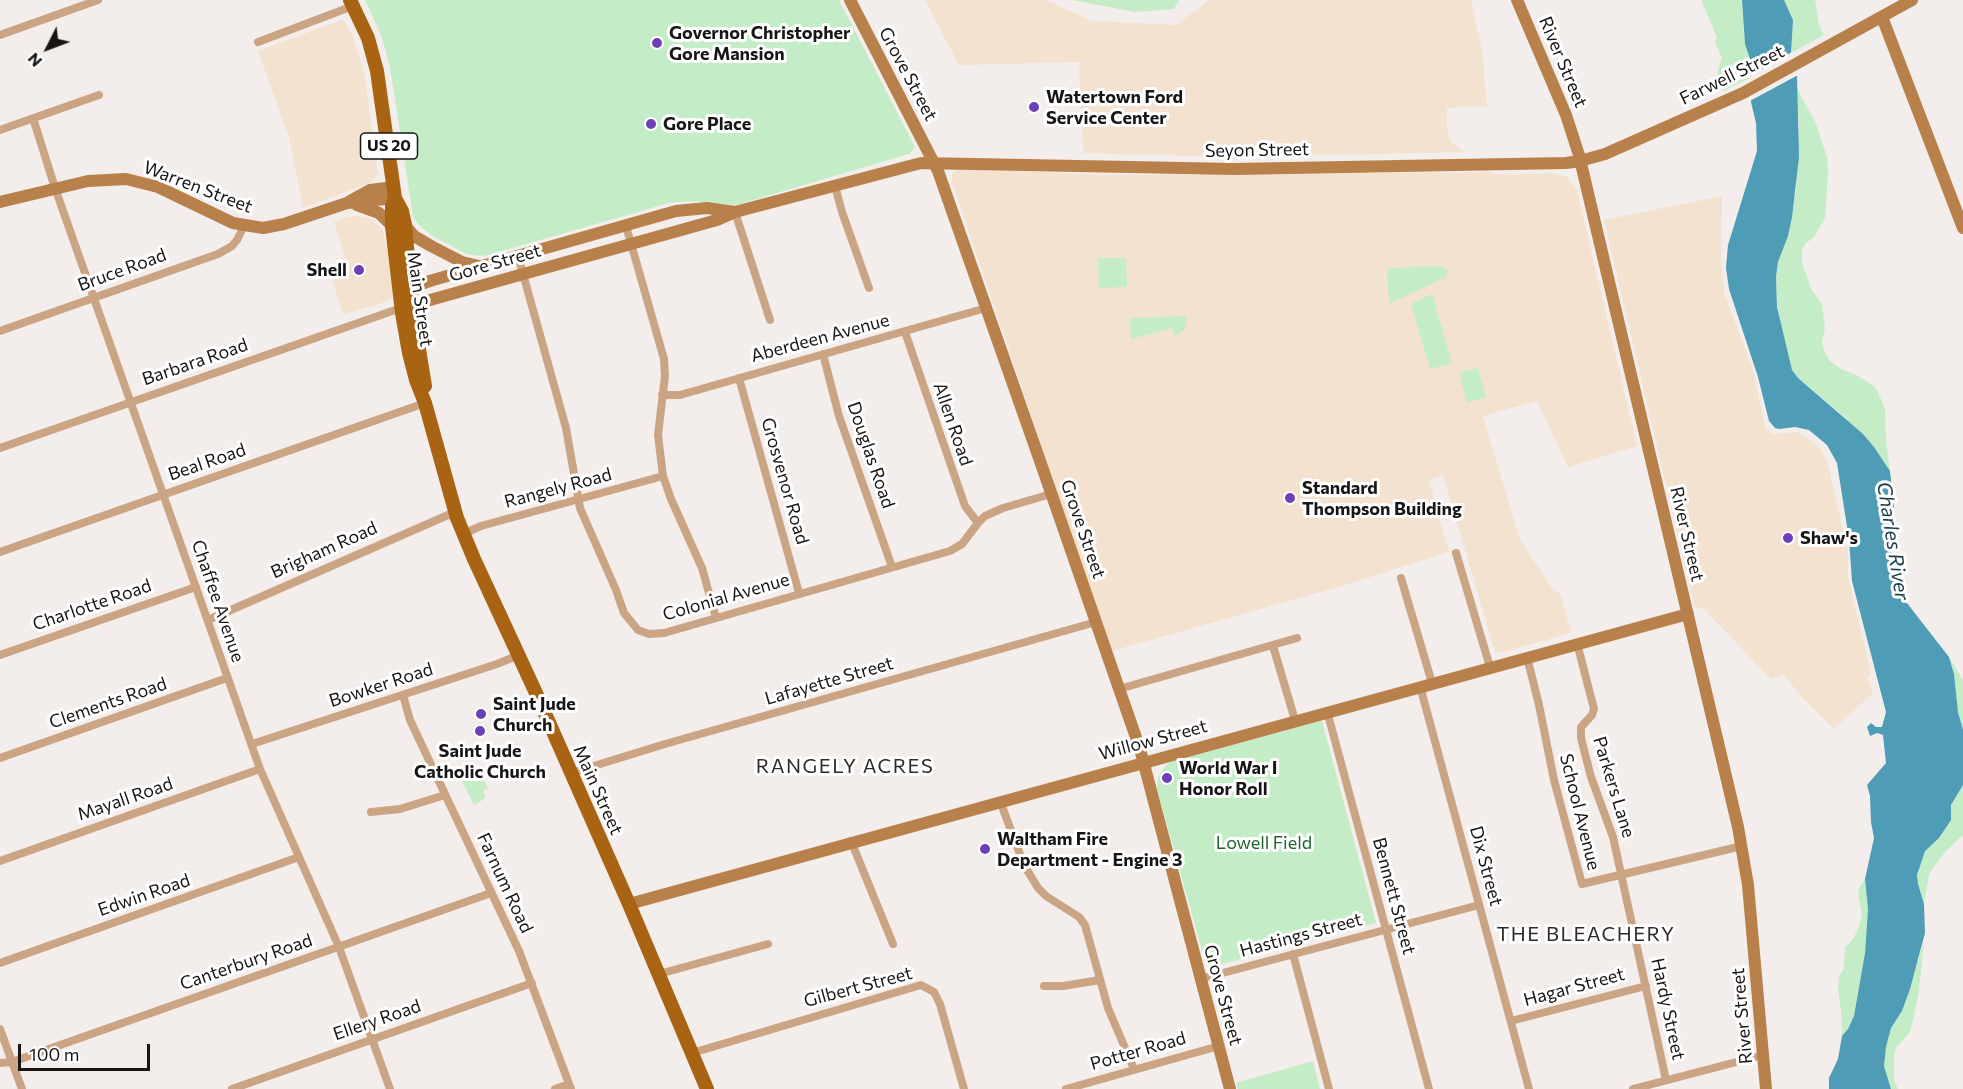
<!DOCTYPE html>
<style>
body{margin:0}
#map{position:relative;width:1963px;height:1089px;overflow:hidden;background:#f3edeb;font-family:Commissioner,sans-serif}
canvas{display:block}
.north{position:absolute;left:18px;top:18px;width:60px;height:60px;-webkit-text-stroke:4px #fff;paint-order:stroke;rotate:228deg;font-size:16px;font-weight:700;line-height:24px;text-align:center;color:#181615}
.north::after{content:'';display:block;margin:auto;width:21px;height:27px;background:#181615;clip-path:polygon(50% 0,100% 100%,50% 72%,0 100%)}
.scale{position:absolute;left:18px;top:1044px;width:132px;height:27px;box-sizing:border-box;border:3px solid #181615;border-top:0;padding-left:8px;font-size:18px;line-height:21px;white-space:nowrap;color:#181615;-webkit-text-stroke:4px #fff;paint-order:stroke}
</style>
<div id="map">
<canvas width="1963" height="1089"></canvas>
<div class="north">N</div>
<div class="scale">100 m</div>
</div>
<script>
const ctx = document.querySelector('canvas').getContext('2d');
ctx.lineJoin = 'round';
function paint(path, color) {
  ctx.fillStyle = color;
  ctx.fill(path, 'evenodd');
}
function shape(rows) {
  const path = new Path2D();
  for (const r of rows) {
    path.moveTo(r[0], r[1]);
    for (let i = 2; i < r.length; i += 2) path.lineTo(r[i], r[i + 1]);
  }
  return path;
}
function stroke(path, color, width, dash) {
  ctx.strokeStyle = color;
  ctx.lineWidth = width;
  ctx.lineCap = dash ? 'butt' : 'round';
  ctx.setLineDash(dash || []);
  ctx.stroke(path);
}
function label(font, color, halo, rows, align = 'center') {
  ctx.font = font + ' Commissioner,sans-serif';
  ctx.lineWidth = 6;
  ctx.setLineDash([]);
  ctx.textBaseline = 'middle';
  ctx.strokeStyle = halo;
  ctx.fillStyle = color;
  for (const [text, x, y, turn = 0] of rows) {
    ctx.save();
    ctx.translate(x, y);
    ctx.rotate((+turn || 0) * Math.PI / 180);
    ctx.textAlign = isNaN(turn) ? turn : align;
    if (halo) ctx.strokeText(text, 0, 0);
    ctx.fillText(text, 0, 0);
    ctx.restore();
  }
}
paint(shape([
 [925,0,1046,0,1092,21,1176,25,1205,4,1207,0,1471,0,1482,50,1487,106,1447,108,1447,129,1450,141,1464,152,1236,157,1083,153,1079,62,959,65],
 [341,20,345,22,352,34,364,72,378,175,369,183,303,208,289,137,258,51],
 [960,169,1110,175,1492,172,1493,175,1553,173,1567,177,1577,190,1637,446,1568,467,1537,401,1483,416,1520,540,1552,588,1561,595,1571,633,1500,653,1495,652,1443,475,1429,480,1449,552,1335,588,1111,651,952,182,952,174,956,170],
 [1722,196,1721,260,1724,293,1753,370,1765,427,1772,434,1798,432,1818,446,1823,453,1829,468,1848,552,1848,577,1871,674,1867,678,1873,693,1834,729,1800,695,1784,675,1771,679,1702,607,1695,608,1604,220],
 [358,216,370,218,382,229,389,254,393,295,391,299,382,303,343,314,330,272,347,264,334,222,347,217]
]), '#f3e2d0');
paint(shape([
 [365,0,839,0,915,147,909,154,736,205,691,201,669,203,488,255,482,256,467,254,432,236,418,224,413,216,390,67,381,35],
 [1072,0,1179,0,1174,9,1135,12],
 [1701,0,1742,0,1744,36,1752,65,1752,77,1723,91,1717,73,1722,58,1715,42,1717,37],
 [1784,0,1815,0,1819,25,1824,35,1791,53,1793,20],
 [1797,88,1816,124,1827,157,1828,173,1825,218,1814,237,1805,244,1802,250,1802,264,1812,290,1822,304,1825,328,1822,342,1824,351,1830,361,1841,369,1858,376,1875,387,1880,397,1885,409,1886,440,1890,471,1874,447,1840,413,1798,378,1792,370,1787,355,1777,307,1776,277,1778,262,1788,236,1796,190,1799,125],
 [1098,258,1126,258,1127,287,1099,288],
 [1442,266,1448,271,1446,277,1389,304,1387,268],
 [1432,294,1452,363,1430,369,1411,304],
 [1187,316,1185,329,1175,337,1172,328,1131,339,1130,318],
 [1478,368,1486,397,1467,403,1459,373],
 [1949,657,1963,680,1963,730,1958,712,1954,674],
 [1322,721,1376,923,1211,967,1205,961,1157,789,1158,777,1166,765,1175,760],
 [470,772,476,782,483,779,488,788,483,791,486,798,474,805,460,777],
 [1963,785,1963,835,1945,852,1929,874,1924,904,1917,880,1921,858,1925,851,1941,836,1951,805],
 [1865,879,1868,909,1865,953,1854,1016,1848,1029,1842,1036,1841,1010,1838,989,1839,977,1844,968,1845,948,1853,939,1859,927,1862,915,1858,893,1859,888],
 [1924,942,1919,990,1913,1021,1910,1032,1896,1048,1894,1056,1894,1081,1898,1089,1891,1089,1884,1066,1886,1047,1891,1028,1902,1011],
 [1313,1061,1320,1089,1238,1089,1236,1083]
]), '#c4edc7');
paint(shape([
 [1742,0,1784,0,1793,20,1791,53,1797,74,1799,157,1792,217,1788,236,1778,262,1776,277,1777,307,1792,370,1798,378,1863,434,1874,447,1890,471,1894,506,1891,548,1898,587,1903,598,1949,657,1954,674,1958,712,1963,730,1963,785,1951,805,1951,820,1939,838,1925,851,1917,875,1918,884,1924,904,1925,933,1910,989,1902,1011,1891,1028,1886,1047,1884,1066,1891,1089,1829,1089,1829,1078,1838,1059,1842,1036,1848,1029,1854,1016,1865,953,1868,909,1865,879,1874,838,1871,822,1870,796,1867,785,1886,763,1883,735,1877,733,1870,736,1867,727,1871,723,1876,727,1882,727,1886,712,1852,581,1849,539,1837,463,1827,445,1809,430,1795,427,1779,429,1775,428,1769,421,1758,377,1729,289,1726,268,1728,245,1757,151,1756,123,1751,102,1752,65,1745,44]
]), '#4f9cb6');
paint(shape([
 [1794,51,1800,74,1748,102,1749,76]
]), '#f3edeb');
stroke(shape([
 [0,35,98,0],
 [258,42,353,6],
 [33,118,55,188,260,769,339,947,390,1089],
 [0,130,99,95],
 [835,186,842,212,869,288],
 [735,212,770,320],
 [626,226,664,359,665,376,658,435,663,476,671,499,702,568,716,618],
 [518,256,566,428,580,508,616,590,624,613,638,630,649,634,664,633,950,551,962,544,978,523,985,516,1003,508,1051,494],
 [0,331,218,254,232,246,237,240,244,226],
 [905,332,965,506,978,523],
 [823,354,839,416,892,567],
 [739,378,799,593],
 [662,395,680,395,986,308],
 [0,448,401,308],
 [463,534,481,526,663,476],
 [0,552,425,403],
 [1456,553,1490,667],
 [1401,578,1432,683],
 [208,620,455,512],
 [1577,643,1594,709,1592,715,1581,727,1581,738,1591,777,1613,837,1666,1080],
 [1273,646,1295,720],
 [0,655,196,587],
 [1527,657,1539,705,1554,780,1582,884,1742,846],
 [1420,686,1529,1089],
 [1119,689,1297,638],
 [403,695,410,720,519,951,571,1089],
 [1327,711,1429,1089],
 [252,744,497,664,519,655],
 [0,758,227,678],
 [571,773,665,744,1096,622],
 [1000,801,1024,865,1038,888,1046,896,1079,917,1085,925,1108,1008,1134,1069],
 [371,812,400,809,445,795],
 [851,841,893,944],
 [0,861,260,769],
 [1293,954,1329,1089],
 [0,963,299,857],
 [659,974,768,944],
 [1200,979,1479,905],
 [1044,986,1063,986,1100,980],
 [1511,1021,1646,986],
 [0,1029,22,1089],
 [692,1053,921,985,934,992,940,1004,964,1089],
 [0,1063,12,1062,491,893],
 [232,1089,532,983],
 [555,1089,569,1084],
 [1066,1089,1219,1046],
 [1633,1089,1763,1055]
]), '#cba583', 8);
stroke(shape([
 [850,0,938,171,1039,458,1140,749,1230,1089],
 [1517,0,1566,115,1579,155,1738,827,1748,885,1766,1089],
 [1882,17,1963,228],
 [350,201,370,190,394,187],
 [0,202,88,181,126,179,158,187,233,223,263,228,284,224,347,203,395,198],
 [357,205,379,213,392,226],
 [405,225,414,236,431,246,462,262,479,266],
 [406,295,418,285,433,280,676,211,707,208,735,212],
 [405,307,717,220,735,212,921,163,1234,169,1566,163,1580,161,1605,154,1743,93,1912,0],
 [629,904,1688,614]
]), '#b8804a', 12);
stroke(shape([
 [350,0,368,38,377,71,395,198,402,211,405,225,413,313,425,386],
 [395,198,392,207,392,226,402,313,409,353,416,380,425,403,457,518,474,559,536,693,629,904,707,1089]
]), '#a86412', 14);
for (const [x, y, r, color] of [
 [657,43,6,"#6d40b8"],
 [1034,107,6,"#6d40b8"],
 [651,124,6,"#6d40b8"],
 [359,270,6,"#6d40b8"],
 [1290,498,6,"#6d40b8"],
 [1788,538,6,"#6d40b8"],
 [481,714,6,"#6d40b8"],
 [480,731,6,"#6d40b8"],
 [1167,778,6,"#6d40b8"],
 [985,849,6,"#6d40b8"]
]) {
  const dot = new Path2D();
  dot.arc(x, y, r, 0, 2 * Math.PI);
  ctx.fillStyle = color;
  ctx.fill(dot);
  stroke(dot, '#fff', 2);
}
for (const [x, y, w] of [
 [389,146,57]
]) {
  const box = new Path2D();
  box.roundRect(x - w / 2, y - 13, w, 26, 4.5);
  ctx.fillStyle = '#fff';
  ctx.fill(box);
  stroke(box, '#181615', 1.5);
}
label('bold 16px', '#181615', null, [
 ["US 20",389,146]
]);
label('bold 18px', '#181615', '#fff', [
 ["Governor Christopher",669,33],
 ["Gore Mansion",669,54],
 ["Watertown Ford",1046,97],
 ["Service Center",1046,118],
 ["Gore Place",663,124],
 ["Shell",347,270,"right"],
 ["Standard",1302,488],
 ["Thompson Building",1302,509],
 ["Shaw's",1800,538],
 ["Saint Jude",493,704],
 ["Church",493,725],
 ["Saint Jude",480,751,"center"],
 ["Catholic Church",480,772,"center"],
 ["World War I",1179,768],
 ["Honor Roll",1179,789],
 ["Waltham Fire",997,839],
 ["Department - Engine 3",997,860]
], 'left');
label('18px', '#181615', '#fff', [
 ["River Street",1563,62,67],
 ["Grove Street",908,74,62],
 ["Farwell Street",1732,75,-26],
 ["Seyon Street",1257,150,-1],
 ["Warren Street",198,187,21],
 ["Gore Street",495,263,-16],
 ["Bruce Road",122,270,-20],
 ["Main Street",420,299,82],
 ["Aberdeen Avenue",820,338,-15],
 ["Barbara Road",195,362,-19],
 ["Allen Road",953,424,71],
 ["Douglas Road",871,455,71],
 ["Beal Road",207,462,-19],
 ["Grosvenor Road",785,481,74],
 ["Rangely Road",558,488,-15],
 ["Grove Street",1083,529,71],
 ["River Street",1687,534,77],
 ["Brigham Road",324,550,-24],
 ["Colonial Avenue",726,597,-16],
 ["Chaffee Avenue",218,601,71],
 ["Charlotte Road",92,605,-19],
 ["Lafayette Street",829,681,-16],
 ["Bowker Road",381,685,-18],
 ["Clements Road",108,703,-19],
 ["Willow Street",1153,740,-15],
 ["Parkers Lane",1614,787,73],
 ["Main Street",598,790,66],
 ["Mayall Road",125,799,-19],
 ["School Avenue",1580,812,76],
 ["Dix Street",1486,866,75],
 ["Farnum Road",505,883,65],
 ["Edwin Road",144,895,-19],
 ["Bennett Street",1394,896,75],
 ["Hastings Street",1301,935,-15],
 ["Canterbury Road",246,962,-19],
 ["Gilbert Street",858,987,-15],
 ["Hagar Street",1574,987,-15],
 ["Grove Street",1223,995,75],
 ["Hardy Street",1668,1009,78],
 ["River Street",1742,1016,-95],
 ["Ellery Road",377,1020,-19],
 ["Potter Road",1138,1051,-16]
]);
label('18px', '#1d662c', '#fff', [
 ["Lowell Field",1264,843]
]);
label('italic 20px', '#1c3f4c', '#fff', [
 ["Charles River",1893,541,81]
]);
ctx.letterSpacing = '1.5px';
label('20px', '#2f2b29', '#fff', [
 ["RANGELY ACRES",845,766],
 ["THE BLEACHERY",1586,934]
]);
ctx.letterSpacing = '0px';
</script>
